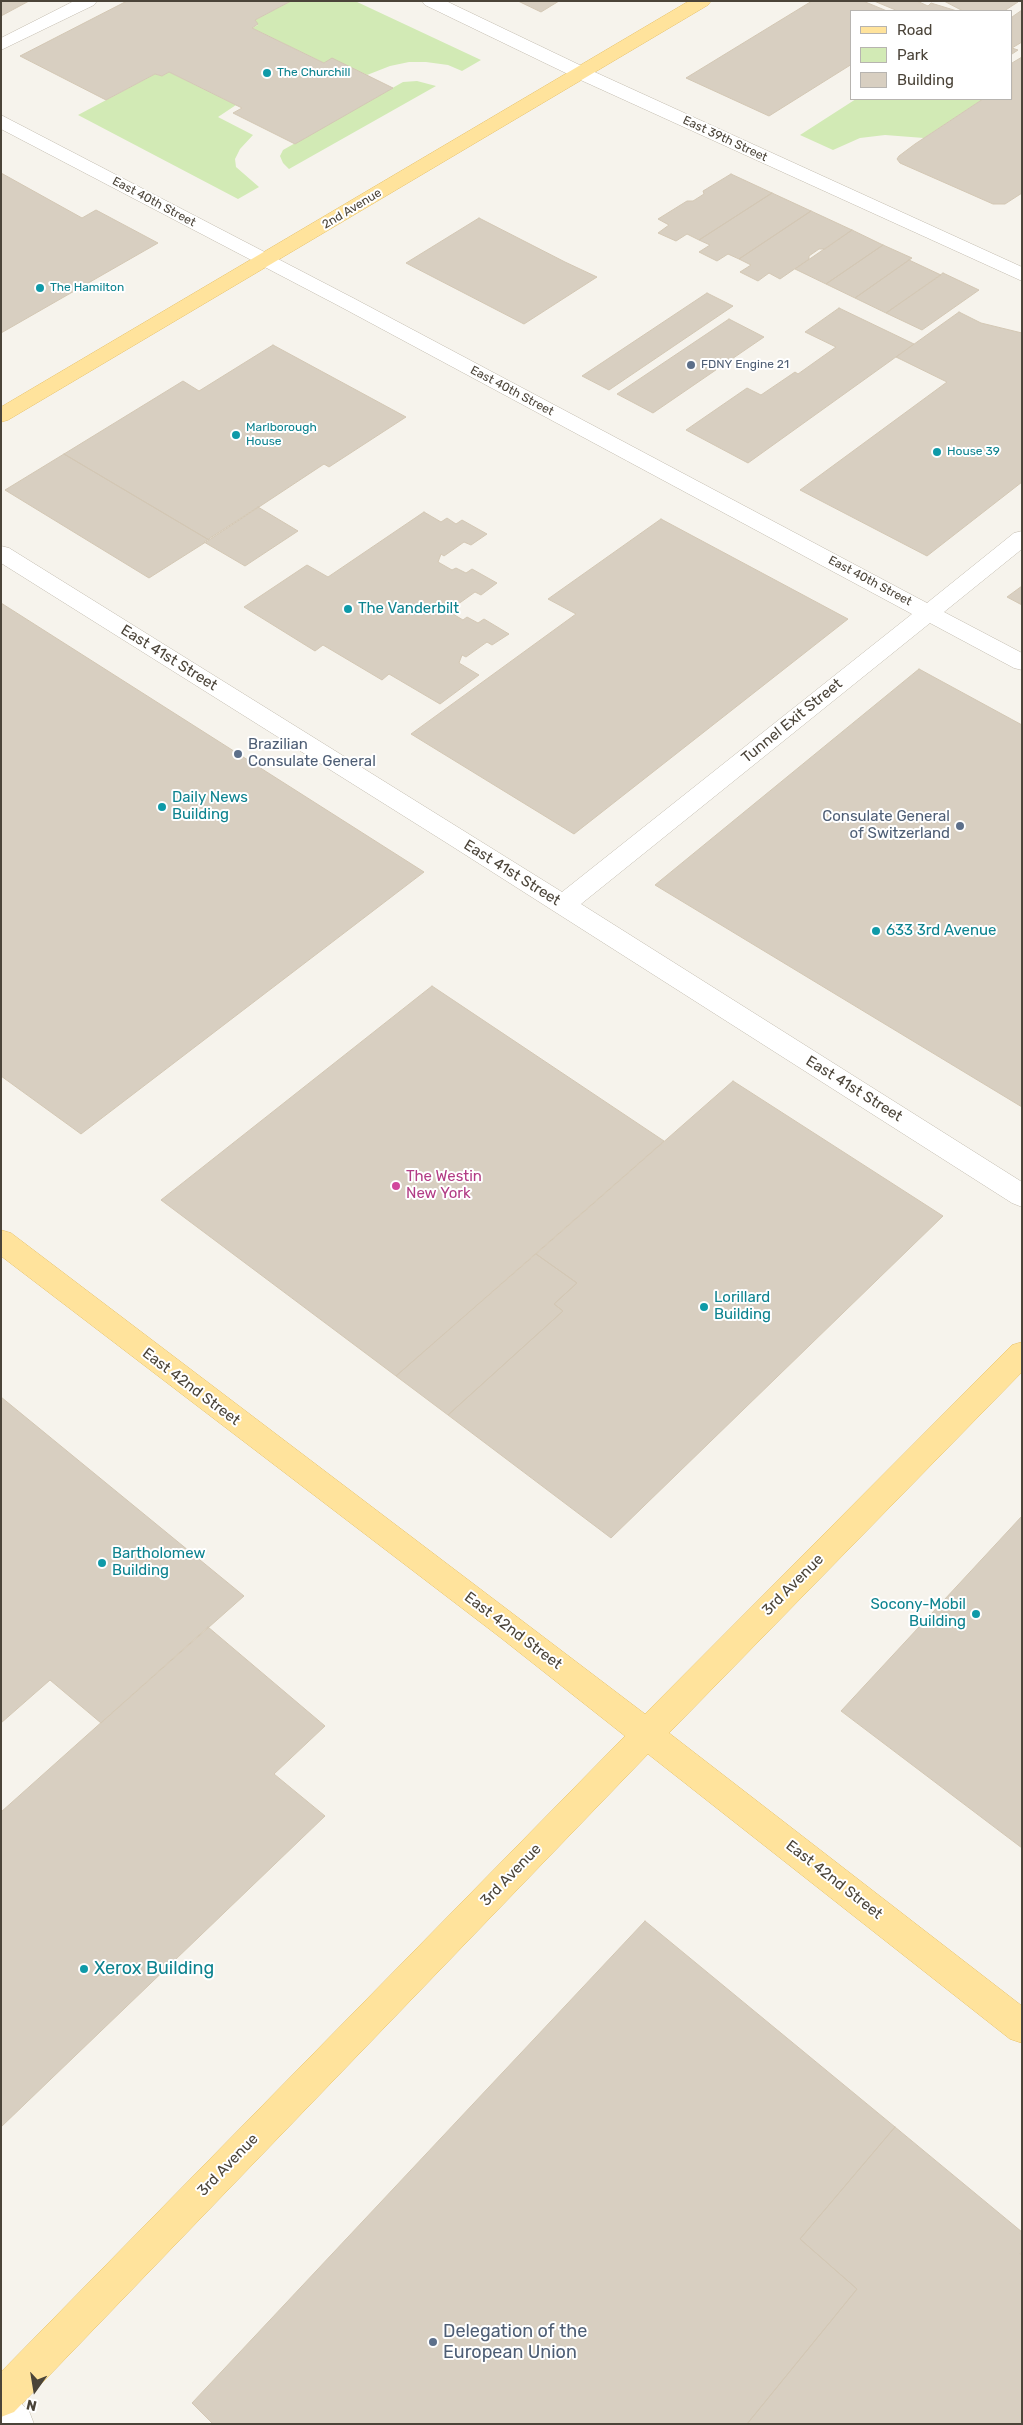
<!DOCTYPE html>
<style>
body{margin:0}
#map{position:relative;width:1023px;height:2425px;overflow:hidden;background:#f6f3ec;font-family:Rubik,sans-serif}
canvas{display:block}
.frame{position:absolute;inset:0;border:2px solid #4b4439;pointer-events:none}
.legend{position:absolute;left:850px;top:10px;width:162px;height:90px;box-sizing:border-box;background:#fff;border:1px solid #b7b4b0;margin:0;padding:6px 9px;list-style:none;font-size:15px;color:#4b4439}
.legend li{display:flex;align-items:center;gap:10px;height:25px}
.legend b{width:25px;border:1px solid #b7b4b0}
.north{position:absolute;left:10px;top:2365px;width:50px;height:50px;-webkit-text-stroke:4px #fff;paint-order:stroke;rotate:193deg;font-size:14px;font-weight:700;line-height:20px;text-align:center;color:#4b4439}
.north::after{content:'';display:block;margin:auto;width:18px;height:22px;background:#4b4439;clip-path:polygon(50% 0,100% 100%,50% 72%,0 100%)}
</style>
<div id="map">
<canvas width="1023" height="2425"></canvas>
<div class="frame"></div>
<ul class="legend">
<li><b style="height:6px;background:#ffe39c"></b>Road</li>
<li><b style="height:14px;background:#d2eab5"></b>Park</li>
<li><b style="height:14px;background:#d8cfc1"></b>Building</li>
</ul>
<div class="north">N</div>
</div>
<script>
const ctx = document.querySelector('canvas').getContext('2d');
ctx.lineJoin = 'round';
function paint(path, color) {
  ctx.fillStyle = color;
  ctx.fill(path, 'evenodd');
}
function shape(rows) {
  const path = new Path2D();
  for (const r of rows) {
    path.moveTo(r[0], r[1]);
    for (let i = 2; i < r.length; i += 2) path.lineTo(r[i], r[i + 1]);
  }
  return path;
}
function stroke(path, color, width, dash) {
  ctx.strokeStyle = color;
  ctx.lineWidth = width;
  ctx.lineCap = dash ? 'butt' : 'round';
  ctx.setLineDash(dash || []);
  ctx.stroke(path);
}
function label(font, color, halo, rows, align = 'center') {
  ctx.font = font + ' Rubik,sans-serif';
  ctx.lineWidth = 4;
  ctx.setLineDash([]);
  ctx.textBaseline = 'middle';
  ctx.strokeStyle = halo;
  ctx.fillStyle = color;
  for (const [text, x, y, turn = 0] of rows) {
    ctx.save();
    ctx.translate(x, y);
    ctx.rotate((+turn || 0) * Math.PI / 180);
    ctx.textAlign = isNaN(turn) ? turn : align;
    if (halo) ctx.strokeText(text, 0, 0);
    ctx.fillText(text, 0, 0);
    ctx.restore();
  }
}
paint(shape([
 [291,1,355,1,481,60,462,71,448,65,426,62,409,62,390,66,367,75,332,59,324,63,252,28,258,25,255,20],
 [169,72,236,105,218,117,253,135,240,149,235,159,236,167,259,187,238,199,78,115,155,74,162,76],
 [417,81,436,86,289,169,283,163,280,156,283,150,403,82],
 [856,99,983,99,924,138,885,135,860,138,833,150,800,135]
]), '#d2eab5');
const building = shape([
 [1,1,29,1,1,16,1,1],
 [127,1,291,1,255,20,258,24,252,28,324,63,332,58,393,88,295,144,233,113,242,108,169,72,162,76,155,74,106,100,20,56,127,1],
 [518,1,559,1,541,12,518,1],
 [812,1,863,1,887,11,852,11,852,64,769,116,686,78,812,1],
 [874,1,917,1,928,6,931,3,957,11,898,11,874,1],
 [944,1,1018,1,1018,2,1004,11,963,11,944,1],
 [1022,10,1022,42,1012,48,1018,50,1012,54,1012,17,1022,10],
 [1022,57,1022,193,1005,204,993,204,900,163,897,159,899,156,915,144,983,99,1012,99,1012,63,1022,57],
 [1,173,82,218,96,210,158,243,1,333,1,173],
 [731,174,772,193,699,240,687,234,676,241,658,233,669,225,658,219,687,201,693,201,704,194,703,191,731,174],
 [772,193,811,211,739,259,728,254,717,261,699,252,710,245,699,240,772,193],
 [811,211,852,230,825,249,819,249,809,256,809,259,780,279,769,273,758,281,740,272,751,265,739,259,811,211],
 [479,218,565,262,597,277,524,324,406,263,479,218],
 [852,230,883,245,826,284,795,269,852,230],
 [883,245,912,258,855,298,826,284,883,245],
 [909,260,941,275,886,313,855,298,909,260],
 [943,273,979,290,922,330,886,313,943,273],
 [707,293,733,306,609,390,582,376,707,293],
 [839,308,914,344,748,463,686,430,747,388,761,395,795,372,798,374,836,347,805,332,839,308],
 [959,312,981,323,1022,333,1022,482,927,556,800,490,947,382,896,357,959,312],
 [729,319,764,337,653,413,617,394,729,319],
 [273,345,406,417,329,467,324,464,209,540,64,454,183,381,199,391,273,345],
 [64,454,209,540,149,578,5,490,64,454],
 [258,507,298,531,245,566,204,542,258,507],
 [424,512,441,522,447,518,456,524,462,520,487,534,471,545,464,542,444,556,441,554,438,562,452,570,456,568,466,573,472,569,497,583,481,595,475,592,454,607,451,605,448,611,463,620,467,617,478,623,484,619,509,634,492,645,487,642,466,657,462,655,459,663,479,675,440,704,389,674,382,680,323,645,315,651,244,607,307,565,328,577,424,512],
 [661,519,848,619,574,834,411,734,576,614,548,599,661,519],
 [1022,586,1022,605,1007,597,1022,586],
 [1,603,424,872,81,1134,1,1076,1,603],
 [919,669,1022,725,1022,1107,655,885,919,669],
 [432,986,664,1141,396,1376,161,1200,432,986],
 [733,1081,943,1216,611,1538,448,1415,563,1311,554,1304,577,1283,536,1254,733,1081],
 [536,1254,577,1283,554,1304,563,1311,448,1415,396,1376,536,1254],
 [1,1397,244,1596,101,1723,50,1680,1,1723,1,1397],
 [1022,1516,1022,1848,841,1711,1022,1516],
 [208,1627,325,1726,274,1774,325,1816,1,2127,1,1812,208,1627],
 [645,1921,895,2127,800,2239,857,2289,747,2424,213,2424,192,2403,645,1921],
 [895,2127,1022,2232,1022,2251,1020,2254,1022,2255,1022,2424,747,2424,857,2289,800,2239,895,2127]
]);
paint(building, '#d8cfc1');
stroke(building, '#d3c7b4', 1);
const minor = shape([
 [74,1,97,1,94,5,1,50,1,38,74,1],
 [422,1,446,1,588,69,1022,267,1022,281,574,77,425,5,422,1],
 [1,115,355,299,927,603,1014,533,1022,531,1022,549,944,612,1022,653,1022,670,1014,668,930,623,581,904,1022,1182,1022,1207,1012,1203,450,845,1,563,1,546,9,548,562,892,912,614,341,307,1,129,1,115],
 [1,2391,14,2396,29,2411,34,2424,1,2424,1,2391]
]);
const major = shape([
 [689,1,711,1,708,5,8,420,1,422,1,407,689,1],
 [1,1230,11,1233,645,1714,1012,1345,1022,1342,1022,1372,669,1733,1022,2006,1022,2043,1010,2039,648,1754,14,2412,1,2417,1,2372,625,1736,501,1638,1,1256,1,1230]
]);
stroke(minor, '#c2bbae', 1);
stroke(major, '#e6c16a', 1);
paint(minor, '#fff');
paint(major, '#ffe39c');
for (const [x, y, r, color] of [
 [267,73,5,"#0f9aa8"],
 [40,288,5,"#0f9aa8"],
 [691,365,5,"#5c6f8a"],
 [236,435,5,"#0f9aa8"],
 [937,452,5,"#0f9aa8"],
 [348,609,5,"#0f9aa8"],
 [238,754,5,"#5c6f8a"],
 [162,807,5,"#0f9aa8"],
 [960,826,5,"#5c6f8a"],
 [876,931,5,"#0f9aa8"],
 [396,1186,5,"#d1479c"],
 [704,1307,5,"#0f9aa8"],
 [102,1563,5,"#0f9aa8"],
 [976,1614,5,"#0f9aa8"],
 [84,1969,5,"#0f9aa8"],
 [433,2342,5,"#5c6f8a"]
]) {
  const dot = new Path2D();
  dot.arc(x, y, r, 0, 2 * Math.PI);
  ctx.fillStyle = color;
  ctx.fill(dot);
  stroke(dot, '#fff', 2);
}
label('12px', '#0d838f', '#fff', [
 ["The Churchill",277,73],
 ["The Hamilton",50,288],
 ["Marlborough",246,428],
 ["House",246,442],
 ["House 39",947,452]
], 'left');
label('12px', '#4b4439', '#fff', [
 ["East 39th Street",725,139,25],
 ["East 40th Street",154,202,28],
 ["2nd Avenue",352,209,-31],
 ["East 40th Street",512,391,28],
 ["East 40th Street",870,581,28]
]);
label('12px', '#4e5e75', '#fff', [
 ["FDNY Engine 21",701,365]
], 'left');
label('15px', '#0d838f', '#fff', [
 ["The Vanderbilt",358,609],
 ["Daily News",172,798],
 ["Building",172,815],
 ["633 3rd Avenue",886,931],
 ["Lorillard",714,1298],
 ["Building",714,1315],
 ["Bartholomew",112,1554],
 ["Building",112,1571],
 ["Socony-Mobil",966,1605,"right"],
 ["Building",966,1622,"right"]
], 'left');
label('15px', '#4b4439', '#fff', [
 ["East 41st Street",169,658,32],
 ["Tunnel Exit Street",792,721,-39],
 ["East 41st Street",512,873,32],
 ["East 41st Street",854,1089,32],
 ["East 42nd Street",191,1387,37],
 ["3rd Avenue",793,1585,-45],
 ["East 42nd Street",513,1631,37],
 ["3rd Avenue",511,1875,-46],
 ["East 42nd Street",834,1880,38],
 ["3rd Avenue",228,2165,-46]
]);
label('15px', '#4e5e75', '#fff', [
 ["Brazilian",248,745],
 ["Consulate General",248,762],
 ["Consulate General",950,817,"right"],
 ["of Switzerland",950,834,"right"]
], 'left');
label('15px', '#b23c85', '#fff', [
 ["The Westin",406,1177],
 ["New York",406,1194]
], 'left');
label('18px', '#0d838f', '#fff', [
 ["Xerox Building",94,1969]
], 'left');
label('18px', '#4e5e75', '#fff', [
 ["Delegation of the",443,2332],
 ["European Union",443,2353]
], 'left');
</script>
